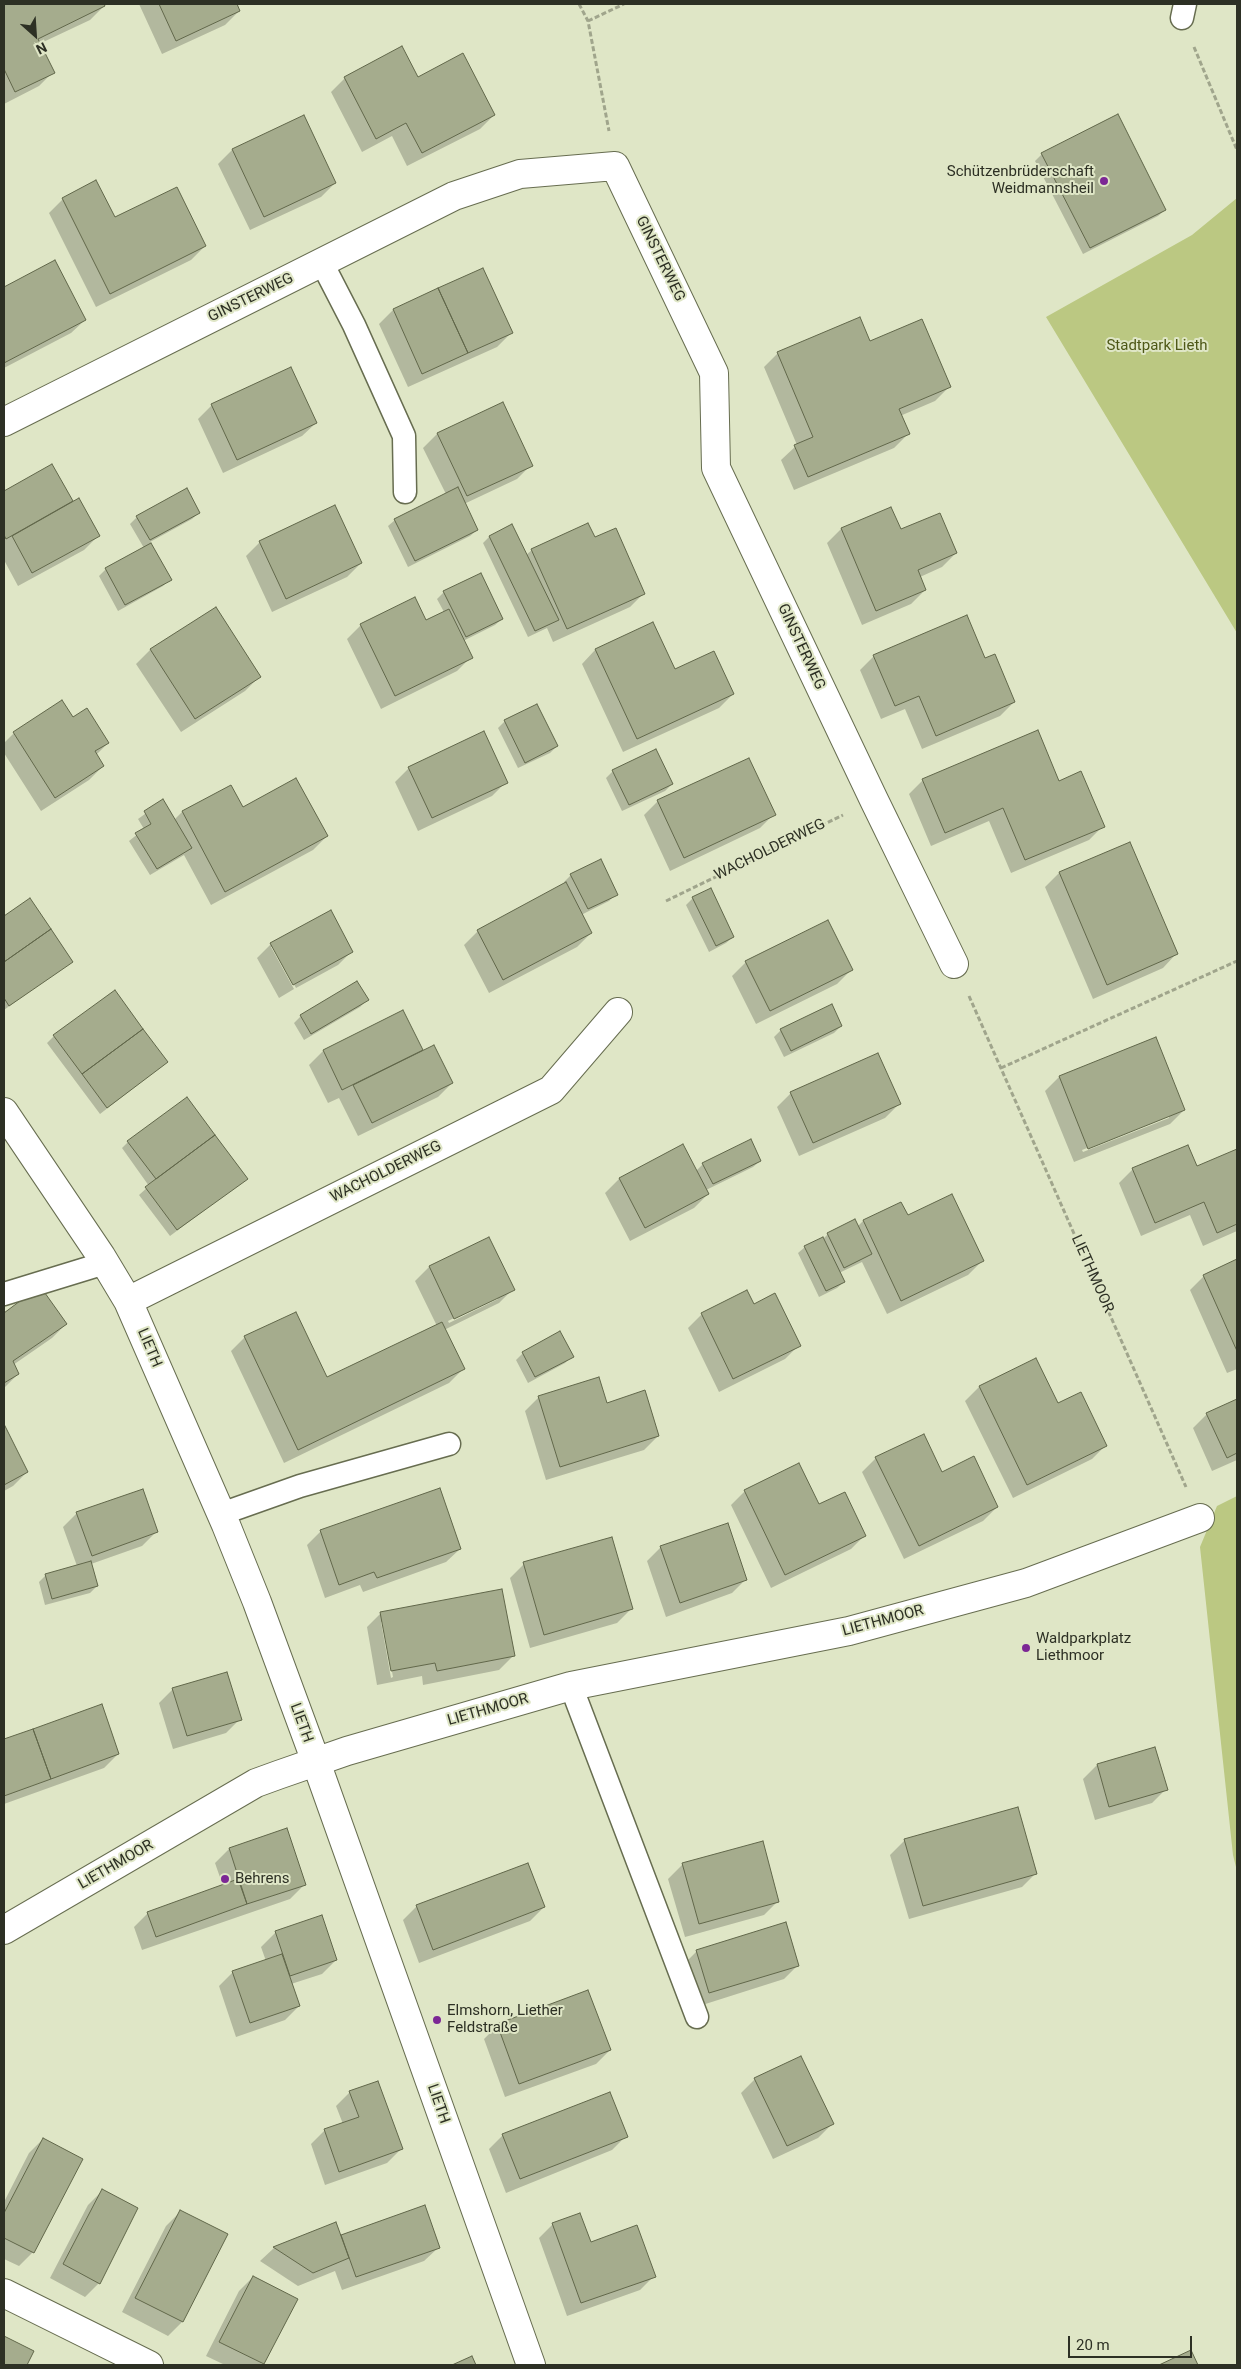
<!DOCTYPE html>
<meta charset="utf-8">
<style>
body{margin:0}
#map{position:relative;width:1241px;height:2369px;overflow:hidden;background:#dfe6c6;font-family:Roboto,sans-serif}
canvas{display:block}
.frame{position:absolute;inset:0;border:5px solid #2d3024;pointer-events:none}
.north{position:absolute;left:10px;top:10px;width:50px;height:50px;-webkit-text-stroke:4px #dfe6c6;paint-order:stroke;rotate:154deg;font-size:14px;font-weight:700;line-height:20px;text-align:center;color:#2d3024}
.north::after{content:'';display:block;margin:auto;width:18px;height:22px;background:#2d3024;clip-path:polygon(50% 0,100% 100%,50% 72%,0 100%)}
.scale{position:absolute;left:1068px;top:2336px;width:124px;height:22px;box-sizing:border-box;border:2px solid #2d3024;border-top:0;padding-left:6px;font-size:15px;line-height:18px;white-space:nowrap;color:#2d3024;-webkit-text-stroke:4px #dfe6c6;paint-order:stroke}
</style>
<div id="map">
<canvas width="1241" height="2369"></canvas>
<div class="frame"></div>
<div class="north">N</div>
<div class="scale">20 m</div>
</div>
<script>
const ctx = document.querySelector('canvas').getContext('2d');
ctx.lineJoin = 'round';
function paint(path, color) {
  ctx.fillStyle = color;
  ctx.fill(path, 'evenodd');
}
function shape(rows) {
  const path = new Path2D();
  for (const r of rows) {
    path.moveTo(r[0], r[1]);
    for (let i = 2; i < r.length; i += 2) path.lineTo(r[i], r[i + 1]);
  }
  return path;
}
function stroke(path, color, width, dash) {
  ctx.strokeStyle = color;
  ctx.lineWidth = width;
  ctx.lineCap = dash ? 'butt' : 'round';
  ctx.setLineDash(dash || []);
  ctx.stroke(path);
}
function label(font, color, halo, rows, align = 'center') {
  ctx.font = font + ' Roboto,sans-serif';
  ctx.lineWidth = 4;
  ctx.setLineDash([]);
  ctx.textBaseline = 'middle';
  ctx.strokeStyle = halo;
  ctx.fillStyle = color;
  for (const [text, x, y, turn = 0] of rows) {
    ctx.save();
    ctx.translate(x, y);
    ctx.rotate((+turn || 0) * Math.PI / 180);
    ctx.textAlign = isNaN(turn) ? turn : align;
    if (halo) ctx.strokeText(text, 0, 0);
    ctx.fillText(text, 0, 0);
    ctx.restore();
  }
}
paint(shape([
 [1237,198,1237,633,1046,317,1192,235],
 [1237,1496,1237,1871,1233,1855,1200,1547,1217,1506]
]), '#bbc882');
paint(shape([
 [6,4,103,4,104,6,90,20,39,44,53,72,39,86,4,104,4,5],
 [139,4,235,4,239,11,225,25,162,54],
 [345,78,418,78,494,115,480,129,407,166,392,136,362,152,331,92],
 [303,117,335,183,321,197,250,230,218,164,232,150],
 [1042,154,1165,210,1158,216,1083,254,1035,161],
 [63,199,115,219,205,246,191,260,96,307,49,213],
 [55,262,85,320,71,333,4,368,4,289],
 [482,269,511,333,497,347,408,387,379,324,393,310],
 [869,343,949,387,935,401,900,416,908,434,894,448,794,490,781,460,797,445,764,367,778,353],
 [502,404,531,465,517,479,464,504,477,530,470,536,408,567,388,526,395,520,446,494,423,448,437,434],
 [212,405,316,423,302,436,223,473,198,419],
 [52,466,72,503,98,536,84,550,18,586,4,560,4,493],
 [891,508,900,531,956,553,942,567,920,577,925,590,911,604,862,625,827,543,841,529],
 [199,513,192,519,150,542,170,579,163,586,118,611,99,576,106,569,144,548,130,524,137,517],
 [512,526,526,555,532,550,594,539,644,593,630,607,553,642,547,628,528,637,483,543,489,537],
 [260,542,361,563,347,577,272,612,246,556],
 [444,592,502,619,495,625,463,641,471,657,457,671,381,709,347,639,361,625,426,621,444,612,437,599],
 [150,650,259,677,245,691,181,732,136,664],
 [595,650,674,671,733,694,719,708,623,752,582,664],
 [874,656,1014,702,1000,716,922,749,905,709,881,719,860,670],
 [62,702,73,719,108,743,96,755,103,766,89,780,41,811,4,753,4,743,14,733],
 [505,721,557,746,550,753,518,768,498,728],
 [409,768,506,782,492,796,418,831,395,782],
 [613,771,672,784,665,791,622,811,606,778],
 [923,780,1059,782,1103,826,1089,840,1011,873,989,821,931,846,909,794],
 [231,786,243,808,327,836,313,850,211,905,184,855,150,875,129,841,144,829,138,819,163,801,174,820,182,812],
 [658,801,774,814,760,828,670,871,644,815],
 [1129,844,1176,954,1163,968,1093,999,1045,887,1059,873],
 [571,875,616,894,609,901,581,915,591,933,577,947,489,993,464,945,478,931,565,884,564,882],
 [693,898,733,937,726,943,709,952,686,905],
 [29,900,71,961,4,1010,4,918],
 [271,944,352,951,338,965,296,988,274,947,271,947,294,989,279,998,257,958],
 [746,962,851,970,837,984,756,1024,732,976],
 [367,1000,360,1007,304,1040,294,1023,301,1016],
 [403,1012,423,1052,452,1083,438,1097,358,1136,339,1098,328,1103,309,1065,323,1051],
 [841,1026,834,1033,784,1057,774,1037,781,1030],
 [54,1036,167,1062,100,1114,47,1043],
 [1059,1077,1184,1110,1170,1124,1074,1162,1045,1091],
 [1169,1115,1169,1118,1083,1152,1082,1150],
 [791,1093,899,1104,885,1118,799,1156,777,1107],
 [128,1142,246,1179,170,1236,139,1195,149,1186,122,1148],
 [682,1145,696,1171,703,1164,760,1161,753,1167,706,1190,708,1194,694,1208,630,1241,605,1193,619,1179],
 [1237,1151,1237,1231,1203,1246,1190,1215,1141,1236,1119,1183,1133,1169,1196,1168],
 [901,1204,907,1216,982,1261,968,1275,887,1314,862,1262,839,1273,844,1282,837,1288,819,1297,798,1253,805,1247,823,1239,828,1234,857,1227,863,1221],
 [488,1239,513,1289,499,1303,444,1330,463,1369,449,1383,284,1463,231,1351,245,1337,296,1313,327,1379,437,1326,415,1281,429,1267],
 [498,1296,498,1299,449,1323,448,1321],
 [1237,1261,1237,1369,1227,1373,1190,1290,1204,1276],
 [40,1288,66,1324,52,1338,13,1365,18,1374,4,1388,4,1314],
 [747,1292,754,1306,799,1345,785,1359,719,1392,688,1328,702,1314],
 [523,1353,572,1356,565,1363,528,1383,516,1360],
 [979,1387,1058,1404,1106,1445,1092,1459,1013,1498,965,1401],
 [539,1397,606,1404,658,1436,644,1450,546,1480,525,1411],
 [1237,1400,1237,1460,1212,1471,1193,1428,1207,1414],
 [4,1427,27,1472,13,1486,4,1491],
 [876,1458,942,1473,997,1507,983,1521,904,1559,862,1472],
 [745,1491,818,1506,865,1535,851,1549,771,1588,731,1505],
 [77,1513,156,1532,142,1546,91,1564,97,1586,90,1593,45,1605,39,1582,46,1575,77,1566,63,1527],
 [321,1531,460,1549,446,1562,363,1592,360,1585,325,1598,307,1545],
 [661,1547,746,1579,732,1593,666,1617,647,1561],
 [524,1564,631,1609,617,1623,530,1648,510,1578],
 [381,1613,513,1656,499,1670,423,1685,422,1676,377,1685,367,1627],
 [381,1622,383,1622,393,1677,391,1678],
 [173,1689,240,1719,226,1733,173,1749,159,1703],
 [101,1706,118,1754,104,1768,4,1804,4,1741],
 [1097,1765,1166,1789,1152,1803,1095,1820,1083,1779],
 [286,1830,304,1885,290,1899,142,1950,134,1927,148,1913,223,1886,215,1863,229,1849],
 [904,1841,1036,1873,1022,1887,909,1919,890,1855],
 [762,1842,778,1901,764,1915,685,1937,668,1879,682,1865],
 [417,1906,544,1907,530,1921,419,1963,403,1920],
 [322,1917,336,1960,322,1974,291,1984,299,2006,285,2020,236,2037,219,1986,233,1972,266,1961,261,1947,275,1933],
 [697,1951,798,1965,784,1979,696,2007,683,1965],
 [498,2025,610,2050,596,2064,505,2097,484,2039],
 [755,2079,832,2124,818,2138,773,2159,741,2093],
 [350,2092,401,2149,387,2163,325,2185,311,2144,325,2130,343,2124,336,2106],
 [503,2135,626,2136,612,2150,506,2193,489,2149],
 [43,2139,33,2252,19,2266,4,2259,4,2202,29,2153],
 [102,2191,99,2283,85,2297,50,2278,88,2205],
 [424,2207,438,2248,424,2261,342,2290,335,2271,298,2286,260,2261,274,2248,335,2224,340,2236],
 [180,2212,226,2235,182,2322,168,2336,122,2312,166,2226],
 [553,2224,654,2276,640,2290,567,2316,539,2238],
 [253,2277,296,2299,261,2365,225,2365,206,2356,239,2291]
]), '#0003');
const building = shape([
 [4,4,104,4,105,6,38,39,55,73,15,92,4,69,4,4],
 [159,4,237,4,240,11,176,41,159,4],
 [402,46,418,77,463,53,495,115,422,153,406,123,376,139,344,77,402,46],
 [1118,114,1166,210,1090,248,1041,153,1118,114],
 [304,115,336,183,264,217,232,149,304,115],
 [96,180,115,217,177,187,206,246,110,294,62,198,96,180],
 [55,260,86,320,4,363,4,287,55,260],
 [483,268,513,333,468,353,438,288,483,268],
 [438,288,468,353,422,374,393,309,438,288],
 [860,317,870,341,922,319,951,387,899,409,910,434,808,477,794,445,813,437,777,352,860,317],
 [291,367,317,423,237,460,211,404,291,367],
 [503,402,533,466,467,496,437,433,503,402],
 [52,464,73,501,6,539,4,535,4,491,52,464],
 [458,487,478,530,415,561,394,519,458,487],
 [187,488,200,513,150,540,136,516,187,488],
 [79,498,100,536,32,573,12,536,79,498],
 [335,505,362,563,286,599,259,541,335,505],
 [891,507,901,529,940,513,957,553,918,570,926,590,876,611,841,528,891,507],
 [588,523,595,537,616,528,645,594,567,629,531,549,588,523],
 [512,524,559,620,535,631,489,536,512,524],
 [151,543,172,580,125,605,105,568,151,543],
 [481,573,503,619,466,637,443,591,481,573],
 [415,597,426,620,449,609,473,658,395,696,360,624,415,597],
 [216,607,261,677,195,719,150,649,216,607],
 [967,615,985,658,995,654,1015,702,936,736,919,696,895,706,873,655,967,615],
 [653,622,675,669,714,651,734,694,637,739,595,649,653,622],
 [62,700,73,717,87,708,109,743,95,751,104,766,55,798,13,732,62,700],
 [537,704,558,746,525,763,504,720,537,704],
 [1038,730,1059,781,1081,771,1105,827,1025,860,1003,808,945,833,922,779,1038,730],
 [484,731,508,783,432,818,408,767,484,731],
 [656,749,673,784,629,805,612,770,656,749],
 [749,758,776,815,684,858,657,800,749,758],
 [296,778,328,836,225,892,182,811,231,785,243,807,296,778],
 [163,799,192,848,157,869,135,833,151,824,144,811,163,799],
 [1130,842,1178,954,1107,985,1059,872,1130,842],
 [601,859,618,895,588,909,570,874,601,859],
 [566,882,592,933,503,980,477,930,566,882],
 [711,888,734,937,716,946,692,897,711,888],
 [30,898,51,929,4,962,4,916,30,898],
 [331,910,353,952,293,985,270,943,331,910],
 [828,920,853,970,770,1011,745,961,828,920],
 [51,929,73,962,9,1006,4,998,4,962,51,929],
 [357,981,369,1000,311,1034,300,1015,357,981],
 [115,990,143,1029,82,1074,53,1035,115,990],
 [832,1004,842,1026,791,1051,780,1029,832,1004],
 [403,1010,423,1050,342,1090,323,1050,403,1010],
 [143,1029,168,1062,107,1108,82,1074,143,1029],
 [1156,1037,1185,1110,1088,1149,1059,1076,1156,1037],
 [434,1045,453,1083,372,1123,353,1085,434,1045],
 [878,1053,901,1104,813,1143,790,1092,878,1053],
 [187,1097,215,1135,156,1179,127,1141,187,1097],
 [215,1135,248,1179,177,1230,145,1187,215,1135],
 [751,1139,761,1161,713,1184,702,1163,751,1139],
 [683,1144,709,1194,645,1228,619,1178,683,1144],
 [1188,1145,1197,1166,1237,1149,1237,1224,1217,1233,1204,1202,1155,1223,1132,1168,1188,1145],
 [952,1194,984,1261,901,1301,863,1220,901,1202,908,1215,952,1194],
 [855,1219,872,1254,844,1268,827,1233,855,1219],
 [489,1237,515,1290,454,1319,429,1266,489,1237],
 [823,1237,845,1282,826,1291,804,1246,823,1237],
 [1237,1259,1237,1351,1203,1275,1237,1259],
 [40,1286,67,1324,13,1361,19,1374,4,1383,4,1313,40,1286],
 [747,1290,754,1304,775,1293,801,1346,733,1379,701,1313,747,1290],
 [296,1312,327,1377,442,1322,465,1369,298,1450,244,1336,296,1312],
 [560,1331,574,1357,535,1377,522,1352,560,1331],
 [1036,1358,1058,1403,1081,1392,1107,1446,1027,1485,979,1386,1036,1358],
 [599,1377,607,1403,645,1390,659,1436,560,1467,538,1396,599,1377],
 [1237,1399,1237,1453,1227,1458,1206,1413,1237,1399],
 [4,1424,28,1472,4,1485,4,1424],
 [924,1434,942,1472,974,1456,998,1507,919,1546,875,1457,924,1434],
 [799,1463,819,1504,845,1492,866,1536,785,1575,744,1490,799,1463],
 [440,1488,461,1549,377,1578,374,1572,339,1585,320,1530,440,1488],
 [143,1489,158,1532,92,1556,76,1512,143,1489],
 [728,1523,747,1580,680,1603,660,1546,728,1523],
 [612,1537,633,1609,544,1635,523,1562,612,1537],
 [91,1561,98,1586,52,1599,45,1574,91,1561],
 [502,1589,515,1656,437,1671,435,1663,391,1671,380,1612,502,1589],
 [227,1672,242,1720,187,1736,172,1688,227,1672],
 [102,1704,119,1754,51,1779,33,1729,102,1704],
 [33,1729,51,1779,4,1796,4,1739,33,1729],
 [1155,1747,1168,1790,1109,1807,1097,1764,1155,1747],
 [1018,1807,1037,1874,923,1906,904,1839,1018,1807],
 [287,1828,306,1885,247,1904,229,1848,287,1828],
 [763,1841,779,1902,699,1924,682,1863,763,1841],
 [528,1863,545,1907,433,1950,416,1905,528,1863],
 [238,1879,247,1904,156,1937,147,1912,238,1879],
 [322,1915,337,1960,290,1976,275,1931,322,1915],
 [786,1922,799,1966,709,1993,696,1950,786,1922],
 [282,1954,300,2006,250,2023,232,1971,282,1954],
 [588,1990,611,2050,519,2084,497,2024,588,1990],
 [801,2056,834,2124,787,2146,754,2078,801,2056],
 [378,2081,403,2149,339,2172,324,2129,359,2117,349,2091,378,2081],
 [610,2092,628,2137,520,2179,502,2134,610,2092],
 [43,2138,83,2159,34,2253,4,2238,4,2213,43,2138],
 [102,2189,138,2208,100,2284,63,2264,102,2189],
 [425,2205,440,2248,356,2277,341,2235,425,2205],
 [180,2210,228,2234,183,2322,135,2298,180,2210],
 [580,2213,591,2242,637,2225,656,2277,581,2303,552,2223,580,2213],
 [336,2222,349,2258,313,2273,273,2247,336,2222],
 [253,2276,298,2299,264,2364,219,2342,253,2276],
 [4,2336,34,2351,27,2365,4,2365,4,2336],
 [1191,2350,1198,2365,1159,2365,1191,2350],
 [472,2356,476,2365,452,2365,472,2356]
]);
paint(building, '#a5ac8d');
stroke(building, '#61674a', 1);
const service = shape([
 [1182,18,1185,4],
 [322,263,354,325,404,436,405,492],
 [4,1294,105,1263],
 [221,1514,300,1486,449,1444],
 [571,1686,697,2017]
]);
const minor = shape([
 [4,422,454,196,520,174,615,166,714,373,716,468,874,800,954,964],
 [4,1112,101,1256,128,1301,226,1525,257,1602,316,1762,531,2365],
 [128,1301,551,1090,618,1012],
 [4,1930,256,1783,278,1775,347,1751,571,1686,849,1631,1026,1583,1200,1518],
 [4,2293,149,2365]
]);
stroke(service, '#676d50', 25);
stroke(minor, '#676d50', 30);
stroke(shape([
 [579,4,588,21,609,131],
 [588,21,624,4],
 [1194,47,1237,150],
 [666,901,843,815],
 [969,996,1186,1487],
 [1001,1068,1237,961]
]), '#a0a58c', 3, [5, 2.5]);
stroke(service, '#fff', 22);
stroke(minor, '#fff', 28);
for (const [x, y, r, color] of [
 [1104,181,5,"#7c2795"],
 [1026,1648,5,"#7c2795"],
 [225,1879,5,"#7c2795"],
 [437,2020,5,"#7c2795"]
]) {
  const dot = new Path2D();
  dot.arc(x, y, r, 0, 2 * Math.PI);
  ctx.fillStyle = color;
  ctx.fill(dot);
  stroke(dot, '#dfe6c6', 2);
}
label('15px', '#2d3024', '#dfe6c6', [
 ["Schützenbrüderschaft",1094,172,"right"],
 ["Weidmannsheil",1094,189,"right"],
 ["Waldparkplatz",1036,1639],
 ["Liethmoor",1036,1656],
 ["Behrens",235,1879],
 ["Elmshorn, Liether",447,2011],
 ["Feldstraße",447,2028]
], 'left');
label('15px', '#2d3024', '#dfe6c6', [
 ["GINSTERWEG",660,259,64],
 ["GINSTERWEG",251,298,-26],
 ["GINSTERWEG",801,647,65],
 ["WACHOLDERWEG",770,850,-26],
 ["WACHOLDERWEG",386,1172,-26],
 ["LIETHMOOR",1092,1274,66],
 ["LIETH",149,1348,67],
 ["LIETHMOOR",883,1621,-15],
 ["LIETHMOOR",488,1710,-16],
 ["LIETH",301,1723,70],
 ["LIETHMOOR",116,1865,-30],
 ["LIETH",438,2104,71]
]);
label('15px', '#4e5817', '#dfe6c6', [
 ["Stadtpark Lieth",1157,346]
]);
</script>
